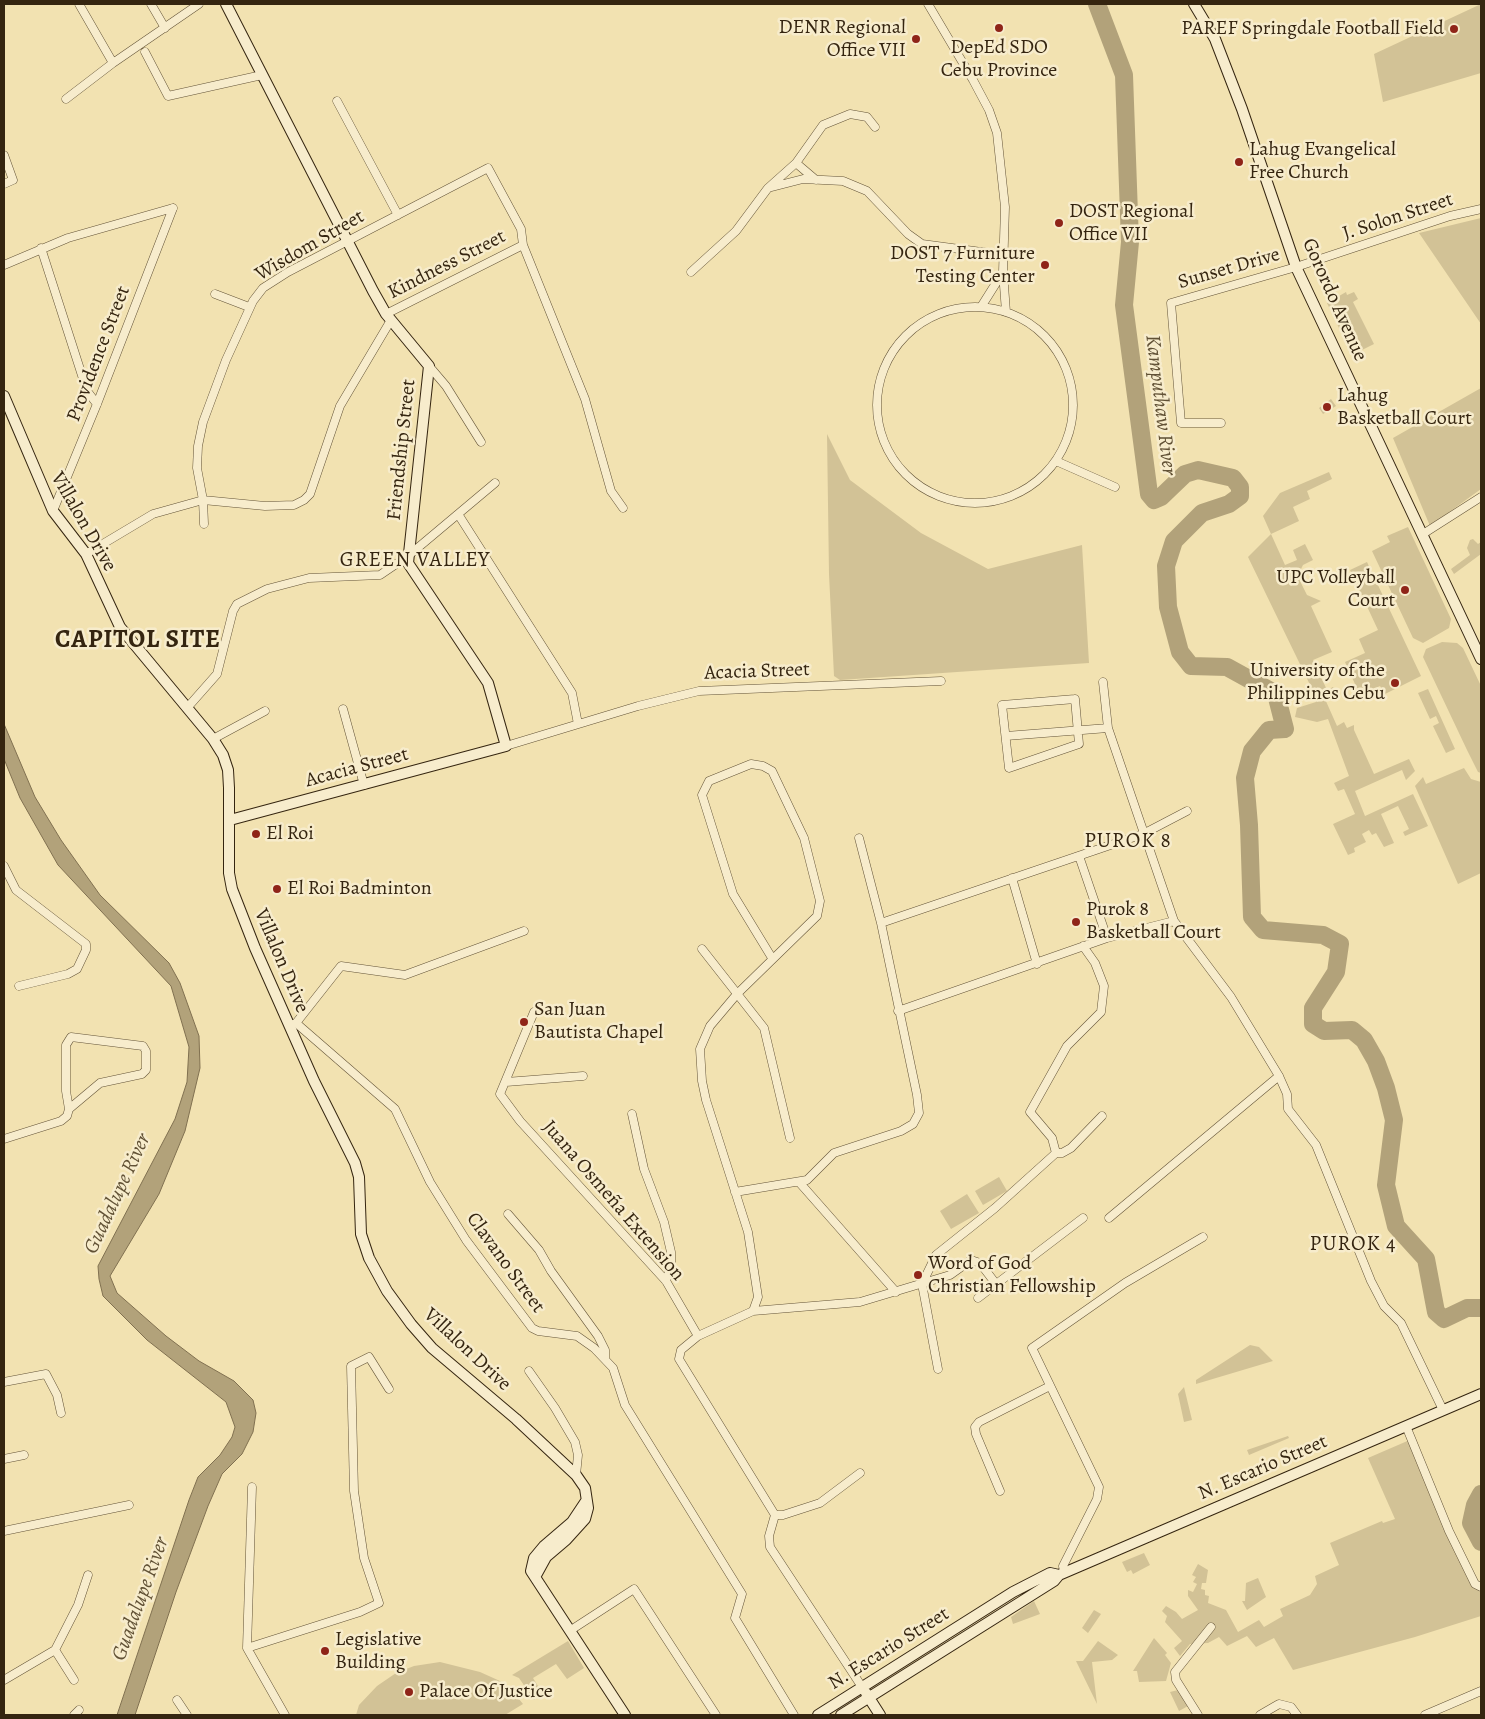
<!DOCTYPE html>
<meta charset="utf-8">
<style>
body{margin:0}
#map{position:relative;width:1485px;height:1719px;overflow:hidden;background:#f2e2b1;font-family:Alegreya,serif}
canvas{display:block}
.frame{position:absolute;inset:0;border:5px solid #352510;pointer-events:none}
</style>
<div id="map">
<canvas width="1485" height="1719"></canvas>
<div class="frame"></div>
</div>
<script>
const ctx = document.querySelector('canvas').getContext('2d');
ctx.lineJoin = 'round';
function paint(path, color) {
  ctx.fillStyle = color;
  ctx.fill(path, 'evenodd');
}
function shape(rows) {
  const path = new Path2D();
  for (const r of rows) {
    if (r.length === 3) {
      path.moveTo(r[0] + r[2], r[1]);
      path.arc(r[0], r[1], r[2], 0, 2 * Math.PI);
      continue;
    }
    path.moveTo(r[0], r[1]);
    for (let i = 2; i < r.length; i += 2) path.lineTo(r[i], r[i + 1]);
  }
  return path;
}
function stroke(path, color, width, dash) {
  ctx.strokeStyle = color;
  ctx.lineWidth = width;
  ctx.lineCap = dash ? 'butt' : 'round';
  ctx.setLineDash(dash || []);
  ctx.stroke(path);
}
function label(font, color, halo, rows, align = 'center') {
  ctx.font = font + ' Alegreya,serif';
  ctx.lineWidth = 5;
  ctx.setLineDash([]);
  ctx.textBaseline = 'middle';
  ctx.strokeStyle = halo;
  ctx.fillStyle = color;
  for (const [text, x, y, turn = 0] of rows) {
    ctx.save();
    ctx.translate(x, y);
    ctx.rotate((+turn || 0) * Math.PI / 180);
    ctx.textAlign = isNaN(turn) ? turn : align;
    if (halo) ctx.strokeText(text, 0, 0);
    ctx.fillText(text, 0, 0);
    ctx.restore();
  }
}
paint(shape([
 [1481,4,1481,73,1383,102,1374,54],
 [1481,218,1481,324,1419,233],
 [1346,292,1347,295,1354,292,1358,299,1353,302,1374,344,1352,355,1327,303],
 [1481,388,1481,489,1430,526,1393,438],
 [1331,399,1336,406,1323,414,1319,408],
 [827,434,850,480,921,533,988,569,1082,545,1089,663,840,680,834,676,829,574],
 [1329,472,1332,479,1307,491,1310,499,1293,507,1299,521,1271,534,1285,565,1297,560,1293,550,1305,544,1313,560,1303,565,1299,573,1300,581,1307,595,1321,601,1311,606,1332,652,1313,660,1327,690,1333,687,1334,689,1326,692,1329,698,1325,699,1337,726,1344,722,1347,728,1354,725,1354,730,1374,774,1409,759,1415,771,1406,780,1402,770,1355,791,1365,816,1413,794,1428,826,1405,836,1403,832,1409,829,1398,806,1381,814,1394,843,1384,847,1376,833,1372,835,1369,830,1362,834,1366,842,1354,848,1355,852,1348,855,1333,824,1355,814,1344,789,1338,791,1334,783,1349,776,1328,719,1317,722,1295,717,1297,708,1316,702,1313,691,1248,557,1271,534,1263,516,1280,493],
 [1408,527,1451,619,1449,628,1423,643,1413,638,1372,551,1390,542,1387,536],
 [1473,539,1478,544,1481,542,1481,554,1454,574,1451,569,1470,555,1467,548,1470,540],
 [1367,562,1421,676,1385,694,1380,686,1360,695,1345,662,1365,653,1359,639,1378,630,1350,570],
 [1442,642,1457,643,1463,648,1481,686,1481,773,1478,772,1467,750,1423,657,1426,649],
 [1428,689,1455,749,1446,753,1433,726,1439,723,1436,716,1430,719,1418,693],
 [1464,768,1471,779,1481,782,1481,873,1458,884,1415,786,1423,777,1426,784],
 [999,1177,1007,1191,983,1205,975,1191],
 [967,1194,979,1213,951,1229,940,1211],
 [1250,1345,1259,1347,1273,1361,1196,1384,1196,1380],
 [1184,1387,1192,1420,1184,1422,1178,1394],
 [1288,1436,1289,1438,1249,1455,1247,1450],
 [1412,1439,1446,1525,1481,1589,1481,1616,1415,1637,1293,1670,1274,1638,1256,1647,1247,1636,1227,1646,1219,1637,1208,1643,1190,1644,1180,1656,1174,1648,1182,1641,1165,1622,1167,1616,1162,1611,1166,1606,1176,1612,1182,1619,1198,1610,1188,1596,1188,1590,1193,1592,1197,1584,1193,1582,1196,1577,1192,1575,1198,1564,1208,1570,1206,1583,1202,1583,1201,1589,1205,1590,1205,1595,1209,1596,1208,1603,1226,1610,1238,1632,1259,1620,1264,1627,1283,1616,1280,1609,1310,1595,1317,1584,1315,1576,1339,1565,1330,1543,1382,1521,1383,1523,1395,1519,1368,1458],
 [1144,1553,1150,1565,1133,1574,1131,1570,1127,1572,1122,1562],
 [1258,1578,1266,1597,1247,1610,1242,1601,1245,1601,1246,1583],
 [1034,1601,1040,1614,1013,1624,1011,1617],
 [1094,1610,1101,1614,1088,1633,1082,1628],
 [1154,1638,1167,1653,1165,1655,1171,1663,1166,1681,1139,1682,1137,1671,1133,1671],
 [568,1641,584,1668,567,1679,556,1664,533,1678,543,1694,534,1700,519,1678,512,1675],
 [1098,1641,1118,1655,1112,1660,1092,1662,1097,1704,1076,1661,1083,1661],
 [440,1662,480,1672,500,1681,511,1689,523,1704,505,1715,356,1715,359,1705,377,1686,396,1673,414,1666],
 [1178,1690,1188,1706,1179,1711,1170,1692]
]), '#d2c296');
const water = shape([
 [4,724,35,797,61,840,100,895,169,963,180,983,199,1036,200,1068,185,1131,159,1194,110,1276,117,1293,166,1336,199,1361,234,1381,253,1400,256,1413,253,1432,242,1454,222,1474,208,1506,176,1592,135,1715,117,1715,189,1500,198,1477,220,1455,232,1437,235,1427,226,1402,147,1340,103,1296,99,1279,98,1266,175,1119,187,1082,189,1047,171,986,58,865,20,798,4,759,4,724]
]);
paint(water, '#b2a27a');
stroke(water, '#807050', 1);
stroke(shape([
 [1097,4,1124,75,1130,242,1124,305,1149,494,1154,500,1161,497,1185,474,1198,470,1233,478,1240,487,1240,496,1229,504,1202,513,1174,541,1166,566,1168,607,1180,652,1191,666,1227,667,1276,694,1285,729,1269,730,1252,751,1245,778,1249,825,1252,917,1263,930,1323,935,1340,944,1336,972,1313,1008,1313,1024,1324,1031,1352,1030,1364,1040,1376,1061,1386,1088,1394,1120,1386,1185,1396,1226,1426,1259,1436,1312,1444,1319,1467,1308,1481,1308],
 [1481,1494,1475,1505,1471,1523,1481,1542]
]), '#b2a27a', 18);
const street = shape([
 [79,4,113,63],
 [151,4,165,28],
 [928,4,973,80,989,110,997,133,1005,207,1003,272,1006,312],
 [145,52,168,96,262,75],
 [66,99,113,63,199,4],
 [337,101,398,215],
 [4,155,13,180,4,184],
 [796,163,816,180],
 [768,188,803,179,843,181,867,191,908,234,922,244,1004,255],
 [41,248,87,391,97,404],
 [4,265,68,238,173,208],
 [691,272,736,231,768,188,796,163,823,125,850,114,867,117,875,127],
 [215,294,249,307],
 [975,405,98],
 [981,307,1003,272],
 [386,314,523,245],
 [429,366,446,386,481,442],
 [1221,423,1181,423,1171,303,1296,267,1450,216,1481,209],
 [1056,461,1115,487],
 [53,511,97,404,173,208],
 [458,514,572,693,578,724],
 [204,524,203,500,197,468,198,446,203,422,226,360,253,301,263,288,288,272,488,168,521,229,523,245,585,399,611,491,623,508],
 [1423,534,1481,497],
 [86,554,153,514,203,500,265,506,294,505,304,500,310,494,340,406,391,320],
 [1103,682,1108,728,1174,921,1231,997,1279,1076,1287,1094,1288,1109,1316,1145,1371,1281,1384,1306,1401,1323,1443,1410],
 [1075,699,1079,744,1009,768,1002,705,1075,699],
 [187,708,217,674,233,611,237,604,267,589,309,578,380,575,408,556,495,483],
 [343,709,364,785],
 [1006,736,1108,728],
 [213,739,265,711],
 [506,746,638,706,699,691,941,681],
 [1079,856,1107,938],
 [4,866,16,890,86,944,86,950,77,969,68,974,19,986],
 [1012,878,1037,964],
 [881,923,1143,834,1187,811],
 [702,949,764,1028,790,1138],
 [898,1011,1107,938,1174,921],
 [534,1012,500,1094,520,1121,666,1281,698,1336],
 [296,1023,395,1109,430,1182,466,1240,532,1328,538,1331,577,1336,594,1348,613,1368,625,1405,742,1594,735,1618,794,1715],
 [291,1025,296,1023,341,966,405,975,524,931],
 [506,1082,583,1076],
 [632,1114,644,1169,664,1222,671,1252,671,1266,666,1281],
 [4,1139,61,1121,67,1116,69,1109,100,1083,142,1074,146,1070,146,1051,143,1046,71,1037,66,1045,66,1091,69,1109],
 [1056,1153,1052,1138,1030,1112,1067,1046,1101,1012,1104,986,1095,963,1083,946],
 [799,1182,896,1292],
 [735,1192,807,1180,834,1153,901,1131,913,1124,919,1113,917,1095,881,923,859,838],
 [508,1214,539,1250,551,1271,598,1336,605,1350,605,1358],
 [1109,1218,1279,1076],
 [978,1298,1083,1218],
 [753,1311,758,1297,748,1232,706,1100,702,1081,700,1049,710,1026,737,994,817,916,820,901,804,838,772,771,763,766,751,764,709,781,702,795,733,894,772,958],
 [938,1369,922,1284,936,1255,995,1208,1056,1153,1062,1153,1071,1148,1102,1116],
 [529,1371,555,1408,575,1442,578,1455,576,1475],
 [4,1382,46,1374,57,1395,61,1413],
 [1406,1426,1449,1531,1475,1584,1481,1587],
 [4,1459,24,1455],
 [252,1487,247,1648,285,1715],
 [1000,1491,976,1434,975,1427,979,1422,1050,1386],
 [775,1515,679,1359,681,1350,698,1336,753,1311,860,1302,950,1275,971,1260,980,1263,996,1284],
 [775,1515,769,1536,770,1547,862,1687],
 [775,1515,783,1515,820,1503,860,1473],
 [4,1531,129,1505],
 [1064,1572,1063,1566,1097,1499,1099,1487,1032,1348,1125,1283,1203,1237],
 [571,1630,634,1589,716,1715],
 [247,1648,360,1612,379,1603,364,1558,354,1491,351,1366,369,1357,389,1389],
 [55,1650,74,1680],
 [4,1680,55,1650,78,1605,88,1575],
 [177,1700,187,1715],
 [74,1715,79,1710],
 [1198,1715,1176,1680,1175,1672,1211,1627],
 [1260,1715,1279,1704,1291,1707,1297,1715],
 [1425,1715,1481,1691]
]);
const secondary = shape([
 [226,4,373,291,386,314,429,366,408,563,488,683,506,746,230,820],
 [1194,4,1215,39,1242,109,1296,267,1481,659],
 [4,396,53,511,86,554,120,627,213,739,223,755,228,770,229,788,229,873,232,889,255,948,314,1081,355,1163,359,1177,361,1234,369,1258,387,1291,411,1324,432,1348,516,1419,576,1475,585,1488,588,1508,585,1519,566,1540,546,1557,535,1577],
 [586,1501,572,1522,544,1546,534,1558,531,1571,625,1715],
 [866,1693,880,1715],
 [818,1715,1013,1592,1050,1573,1059,1575],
 [841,1715,1054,1581,1059,1575,1481,1394]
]);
stroke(street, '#645438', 9);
stroke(secondary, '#352510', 12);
stroke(street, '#f7eccc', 8);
stroke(secondary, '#f7eccc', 10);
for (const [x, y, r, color] of [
 [999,28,5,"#8f2418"],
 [1454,29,5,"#8f2418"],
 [916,39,5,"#8f2418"],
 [1239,162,5,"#8f2418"],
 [1059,223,5,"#8f2418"],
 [1045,265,5,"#8f2418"],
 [1327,407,5,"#8f2418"],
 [1405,590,5,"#8f2418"],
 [1395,683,5,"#8f2418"],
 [256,834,5,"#8f2418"],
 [277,889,5,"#8f2418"],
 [1076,922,5,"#8f2418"],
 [524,1022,5,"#8f2418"],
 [918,1275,5,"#8f2418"],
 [325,1651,5,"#8f2418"],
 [409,1692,5,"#8f2418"]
]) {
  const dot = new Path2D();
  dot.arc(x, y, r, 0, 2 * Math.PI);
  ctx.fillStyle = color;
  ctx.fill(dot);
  stroke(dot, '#f7eccc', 2);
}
label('20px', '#352510', '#f7eccc', [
 ["DENR Regional",906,28,"right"],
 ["Office VII",906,51,"right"],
 ["PAREF Springdale Football Field",1444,29,"right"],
 ["DepEd SDO",999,48,"center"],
 ["Cebu Province",999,71,"center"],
 ["Lahug Evangelical",1249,150],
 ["Free Church",1249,173],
 ["DOST Regional",1069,212],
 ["Office VII",1069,235],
 ["DOST 7 Furniture",1035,254,"right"],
 ["Testing Center",1035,277,"right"],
 ["Lahug",1337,396],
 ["Basketball Court",1337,419],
 ["UPC Volleyball",1395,578,"right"],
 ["Court",1395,601,"right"],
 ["University of the",1385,671,"right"],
 ["Philippines Cebu",1385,694,"right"],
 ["El Roi",266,834],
 ["El Roi Badminton",287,889],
 ["Purok 8",1086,910],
 ["Basketball Court",1086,933],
 ["San Juan",534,1010],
 ["Bautista Chapel",534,1033],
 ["Word of God",928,1264],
 ["Christian Fellowship",928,1287],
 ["Legislative",335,1640],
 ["Building",335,1663],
 ["Palace Of Justice",419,1692]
], 'left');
label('20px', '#352510', '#f7eccc', [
 ["J. Solon Street",1398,217,-18],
 ["Wisdom Street",310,246,-30],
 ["Kindness Street",447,265,-27],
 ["Sunset Drive",1229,269,-16],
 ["Gorordo Avenue",1334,300,66],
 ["Providence Street",99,354,-69],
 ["Friendship Street",402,450,-84],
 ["Villalon Drive",83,522,60],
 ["Acacia Street",757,672,-2],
 ["Acacia Street",357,768,-15],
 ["Villalon Drive",281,961,67],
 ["Juana Osmeña Extension",613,1201,49],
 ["Clavano Street",505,1263,54],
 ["Villalon Drive",467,1350,43],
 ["N. Escario Street",1263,1468,-23],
 ["N. Escario Street",889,1649,-32]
]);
label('italic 21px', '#615135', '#f7eccc', [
 ["Kamputhaw River",1160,405,83],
 ["Guadalupe River",118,1194,-65],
 ["Guadalupe River",141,1599,-70]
]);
ctx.letterSpacing = '1px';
label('21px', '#352510', '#f7eccc', [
 ["GREEN VALLEY",415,561],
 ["PUROK 8",1128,842],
 ["PUROK 4",1353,1245]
]);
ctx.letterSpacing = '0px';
ctx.letterSpacing = '1px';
label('bold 25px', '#352510', '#f7eccc', [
 ["CAPITOL SITE",138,641]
]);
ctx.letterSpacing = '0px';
</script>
